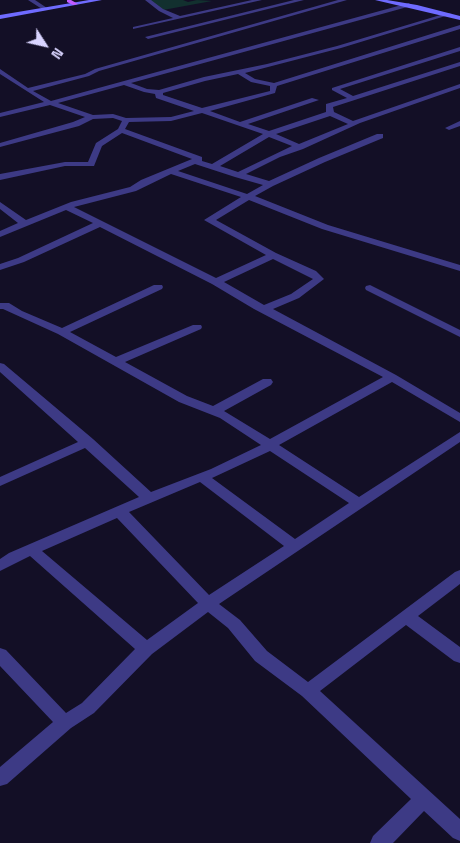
<!DOCTYPE html>
<style>
body{margin:0}
#map{position:relative;width:460px;height:843px;overflow:hidden;background:#130f26;font-family:"Space Grotesk",sans-serif}
canvas{display:block}
.north{position:absolute;left:20px;top:20px;width:50px;height:50px;-webkit-text-stroke:4px #130f26;paint-order:stroke;rotate:125deg;font-size:14px;font-weight:700;line-height:20px;text-align:center;color:#d9d4ff}
.north::after{content:'';display:block;margin:auto;width:18px;height:22px;background:#d9d4ff;clip-path:polygon(50% 0,100% 100%,50% 72%,0 100%)}
</style>
<div id="map">
<canvas width="460" height="843"></canvas>
<div class="north">N</div>
</div>
<script>
const ctx = document.querySelector('canvas').getContext('2d');
ctx.lineJoin = 'round';
function paint(path, color) {
  ctx.fillStyle = color;
  ctx.fill(path, 'evenodd');
}
function shape(rows) {
  const path = new Path2D();
  for (const r of rows) {
    path.moveTo(r[0], r[1]);
    for (let i = 2; i < r.length; i += 2) path.lineTo(r[i], r[i + 1]);
  }
  return path;
}
paint(shape([
 [148,0,183,0,188,2,197,0,212,1,163,10]
]), '#12302f');
paint(shape([
 [28,0,35,0,47,8,42,9,28,0],
 [145,0,151,0,163,9,180,16,252,0,262,0,133,29,133,27,173,18,159,11,145,0],
 [294,0,304,0,148,39,145,37,294,0],
 [338,0,347,0,99,71,89,76,33,91,51,101,409,3,411,6,131,83,147,89,159,90,204,77,267,64,337,46,447,13,452,14,341,48,245,73,255,79,274,83,460,25,460,29,277,86,275,93,210,111,240,122,312,98,319,100,248,124,269,131,326,112,326,104,347,98,332,90,332,88,460,47,460,51,340,89,353,96,460,62,460,66,333,107,334,112,353,121,460,84,460,88,360,123,303,149,280,157,246,174,269,181,319,158,377,134,383,134,383,138,325,162,273,186,255,196,328,225,460,265,460,271,322,229,249,200,216,220,276,253,316,271,324,279,299,298,273,309,396,375,460,413,460,422,392,382,279,445,359,497,460,432,460,442,219,604,240,620,267,651,308,682,455,572,460,570,460,584,418,616,460,647,460,663,454,661,406,625,320,691,460,819,460,841,453,838,424,811,393,843,370,843,373,836,411,799,302,696,255,661,228,628,208,612,152,654,94,713,71,728,7,784,0,786,0,767,53,722,0,666,0,648,6,650,66,713,82,703,135,649,30,556,0,571,0,559,9,553,139,497,85,448,0,486,0,477,78,442,0,372,0,363,4,364,93,439,151,492,211,469,261,445,220,418,179,402,58,334,3,309,0,309,0,303,9,303,22,311,62,328,154,285,162,285,163,287,162,289,70,332,116,357,193,325,201,325,202,327,201,329,125,362,187,396,213,406,263,379,271,379,273,382,271,385,224,411,270,439,383,377,254,309,212,284,100,227,24,262,0,270,0,264,18,258,93,223,66,210,0,237,0,231,18,223,0,209,0,202,26,220,71,202,130,187,141,180,192,159,122,133,102,146,94,166,65,166,0,180,0,174,65,162,88,162,96,143,118,129,122,121,113,118,93,119,79,126,0,147,0,143,73,122,85,117,50,105,0,117,0,113,44,102,0,74,0,69,28,88,85,74,95,69,338,0],
 [238,74,251,82,270,86,270,91,202,108,163,95,163,93,205,81,238,74],
 [124,85,144,92,155,94,156,98,194,111,171,117,126,118,113,114,93,115,58,103,124,85],
 [202,113,263,134,212,164,202,161,202,157,125,129,129,122,171,121,202,113],
 [330,116,348,124,299,144,276,134,330,116],
 [269,137,292,146,238,172,220,166,269,137],
 [195,164,235,177,263,185,247,194,178,171,195,164],
 [171,174,241,197,204,220,266,255,216,278,74,207,136,191,171,174],
 [273,259,313,279,291,294,264,305,224,282,273,259],
 [270,451,349,503,295,539,212,478,270,451],
 [200,482,284,546,209,595,129,512,200,482],
 [117,518,198,603,147,640,42,551,117,518],
 [460,121,460,126,449,130,445,128,460,121],
 [370,285,460,330,460,337,366,290,365,288,366,286,370,285]
]), '#3d3a85');
paint(shape([
 [89,0,102,0,0,19,0,15,89,0],
 [375,0,387,0,417,5,460,16,460,20,375,0]
]), '#6f6bff');
paint(shape([
 [67,0,71,0,78,4,73,5,67,2,67,0]
]), '#c25bff');
</script>
